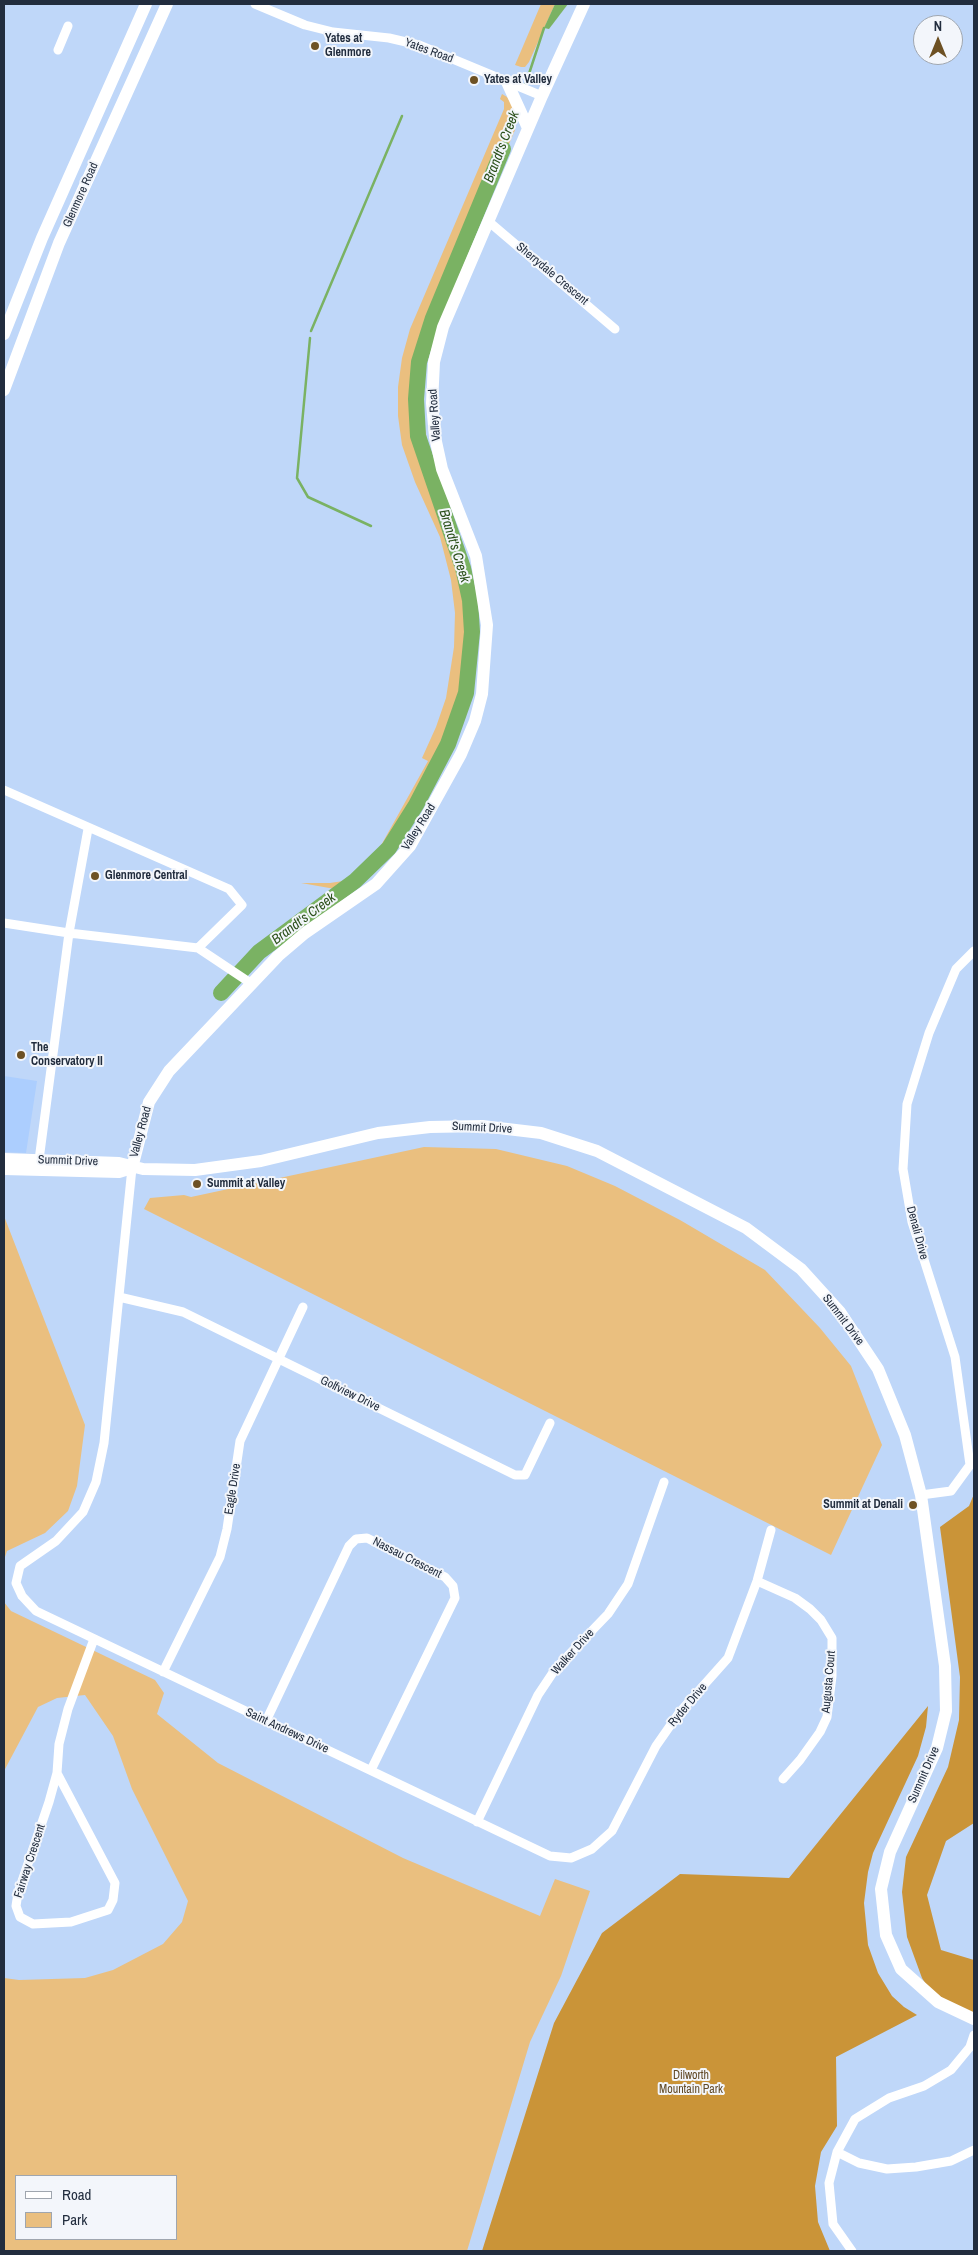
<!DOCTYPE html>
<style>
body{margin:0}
#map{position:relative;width:978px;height:2255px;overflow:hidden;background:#bfd7f9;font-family:"Archivo Narrow",sans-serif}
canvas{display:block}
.frame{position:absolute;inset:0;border:5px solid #222d3e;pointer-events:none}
.legend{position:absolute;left:15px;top:2175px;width:162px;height:65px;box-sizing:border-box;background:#f3f6fb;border:1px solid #9fa6af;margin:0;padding:6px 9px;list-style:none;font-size:15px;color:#222d3e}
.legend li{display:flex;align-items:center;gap:10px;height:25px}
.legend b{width:25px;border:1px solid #9fa6af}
.north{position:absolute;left:913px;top:15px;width:50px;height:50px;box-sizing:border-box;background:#f3f6fb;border:1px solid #9fa6af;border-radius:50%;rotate:0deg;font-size:14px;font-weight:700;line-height:20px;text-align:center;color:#222d3e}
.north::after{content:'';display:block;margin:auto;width:18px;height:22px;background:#6d5124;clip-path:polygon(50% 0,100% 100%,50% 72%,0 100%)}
</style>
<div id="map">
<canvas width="978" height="2255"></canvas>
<div class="frame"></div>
<ul class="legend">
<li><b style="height:6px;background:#fff"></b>Road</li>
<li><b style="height:14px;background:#eabf7f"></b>Park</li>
</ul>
<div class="north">N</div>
</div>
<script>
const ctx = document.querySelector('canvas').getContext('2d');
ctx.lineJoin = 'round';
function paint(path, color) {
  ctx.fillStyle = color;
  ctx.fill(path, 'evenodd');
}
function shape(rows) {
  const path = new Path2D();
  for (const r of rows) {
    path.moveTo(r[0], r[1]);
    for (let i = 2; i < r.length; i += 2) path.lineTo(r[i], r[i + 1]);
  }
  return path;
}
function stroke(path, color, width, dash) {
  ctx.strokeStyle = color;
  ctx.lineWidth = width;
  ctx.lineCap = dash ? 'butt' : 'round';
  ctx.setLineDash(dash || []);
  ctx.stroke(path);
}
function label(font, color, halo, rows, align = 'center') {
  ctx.font = font + ' "Archivo Narrow",sans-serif';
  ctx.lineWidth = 4;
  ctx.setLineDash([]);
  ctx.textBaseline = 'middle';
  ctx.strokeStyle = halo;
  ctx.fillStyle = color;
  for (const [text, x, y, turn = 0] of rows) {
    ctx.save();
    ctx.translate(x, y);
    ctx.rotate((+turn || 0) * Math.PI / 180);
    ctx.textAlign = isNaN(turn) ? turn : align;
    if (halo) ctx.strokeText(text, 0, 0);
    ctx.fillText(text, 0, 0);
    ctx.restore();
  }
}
paint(shape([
 [4,1076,37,1081,26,1153,4,1152]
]), '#accefe');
paint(shape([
 [541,4,555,4,529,62,525,67,521,67,515,65],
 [502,94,507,97,515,109,515,130,433,322,425,356,422,380,423,417,427,440,466,559,474,598,476,652,468,705,461,729,446,763,400,841,377,870,352,892,301,883,330,883,343,881,359,870,379,849,428,761,422,758,436,727,446,698,454,647,455,613,451,580,440,537,415,482,402,445,398,416,398,387,402,358,410,329,504,109,504,102,500,99],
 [424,1147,496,1149,567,1166,615,1186,680,1220,765,1270,820,1328,851,1366,882,1445,831,1555,144,1209,150,1198,184,1195,191,1197],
 [4,1188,4,1216,85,1425,77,1486,68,1511,45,1533,7,1551,4,1560],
 [4,1602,11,1611,155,1680,164,1693,157,1714,218,1763,403,1858,540,1916,555,1879,590,1891,561,1976,530,2042,467,2251,4,2251,4,1978,19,1980,85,1978,113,1970,163,1944,182,1922,188,1901,132,1789,113,1736,85,1695,57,1698,38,1707,4,1771],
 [16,2176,176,2176,176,2239,16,2239]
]), '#eabf7f');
paint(shape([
 [974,1494,974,1823,946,1841,927,1895,941,1950,974,1960,974,2025,927,1986,922,1978,907,1937,902,1892,906,1857,948,1767,959,1720,960,1677,940,1527,969,1506],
 [928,1706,926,1727,918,1756,873,1853,868,1872,864,1903,868,1945,878,1973,892,1996,904,2007,917,2015,836,2057,837,2126,821,2152,815,2186,818,2222,830,2251,482,2251,554,2023,602,1933,680,1874,789,1878]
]), '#ca9438');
paint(shape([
 [555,4,568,4,549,29,544,28]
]), '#7ab263');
stroke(shape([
 [525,86,544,28],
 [503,149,516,112],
 [311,331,402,116],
 [310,338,297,478,308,497,371,526]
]), '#7ab263', 2.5);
stroke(shape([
 [221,993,259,952,355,881,389,848,416,805,448,744,466,693,472,632,470,600,463,568,418,436,416,399,419,362,433,318,503,149]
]), '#7ab263', 16);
stroke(shape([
 [255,4,305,25,333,32,389,38,419,45,542,96],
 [58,50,68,26],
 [488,221,615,329],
 [4,790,229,889,242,905,198,948],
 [88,829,69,933,198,948,252,984],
 [4,923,69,933,39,1160],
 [132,1168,104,1443,96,1482,83,1512,56,1541,20,1566,16,1583,22,1596,36,1611,550,1856,571,1858,592,1849,612,1831,656,1746,679,1713,728,1658,757,1581,771,1530],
 [119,1297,183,1312,515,1475,525,1475,550,1423],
 [921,1495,951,1491,970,1465,955,1357,912,1222,903,1169,907,1104,929,1033,956,969,974,951],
 [757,1581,795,1598,810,1609,821,1620,832,1638,832,1676,827,1717,820,1732,800,1760,783,1779],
 [163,1672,220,1557,227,1529,240,1441,303,1307],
 [266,1721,349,1546,356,1539,367,1538,445,1577,453,1586,455,1598,371,1770],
 [57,1773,115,1883,113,1900,108,1910,71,1922,33,1924,20,1917,16,1906,18,1893,49,1802,57,1773,59,1744,68,1709,94,1639],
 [477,1822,538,1695,556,1668,608,1614,628,1584,664,1482],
 [837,2152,859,2163,887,2169,916,2167,951,2161,974,2150],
 [852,2251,833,2224,829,2183,837,2152,855,2119,889,2098,924,2086,951,2070,970,2047,974,2035]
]), '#fff', 9);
stroke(shape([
 [507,82,528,128],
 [4,334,42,238,146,4],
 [4,390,59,243,167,4],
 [4,1159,119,1163,143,1169,195,1170,261,1161,378,1133,430,1127,482,1126,541,1133,597,1151,746,1228,801,1269,840,1312,878,1369,905,1435,921,1495,945,1666,946,1711,937,1748,890,1852,881,1889,886,1935,901,1969,938,2002,974,2019],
 [132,1168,149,1102,169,1071,278,956,305,933,376,884,410,846,461,754,475,721,482,694,487,625,476,556,442,469,435,437,432,403,434,362,443,327,542,96,584,4],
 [4,1169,119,1172,132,1168]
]), '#fff', 12);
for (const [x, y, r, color] of [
 [315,46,5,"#6d5124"],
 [474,80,5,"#6d5124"],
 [95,876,5,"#6d5124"],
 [21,1055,5,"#6d5124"],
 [197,1184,5,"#6d5124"],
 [913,1505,5,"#6d5124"]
]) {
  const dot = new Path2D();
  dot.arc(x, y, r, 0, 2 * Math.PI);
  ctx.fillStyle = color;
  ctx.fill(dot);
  stroke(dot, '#f3f6fb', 2);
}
label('bold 12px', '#222d3e', '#f3f6fb', [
 ["Yates at",325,39],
 ["Glenmore",325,53],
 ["Yates at Valley",484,80],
 ["Glenmore Central",105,876],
 ["The",31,1048],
 ["Conservatory II",31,1062],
 ["Summit at Valley",207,1184],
 ["Summit at Denali",903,1505,"right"]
], 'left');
label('12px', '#222d3e', '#f3f6fb', [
 ["Yates Road",429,51,20],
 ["Glenmore Road",81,195,-66],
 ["Sherrydale Crescent",552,274,40],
 ["Valley Road",435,415,-94],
 ["Valley Road",419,827,-58],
 ["Summit Drive",482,1128,3],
 ["Valley Road",141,1132,-75],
 ["Summit Drive",68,1161,2],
 ["Denali Drive",917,1233,75],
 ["Summit Drive",843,1320,53],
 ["Golfview Drive",350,1394,26],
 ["Eagle Drive",233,1489,-81],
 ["Nassau Crescent",407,1558,27],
 ["Walker Drive",573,1652,-48],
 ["Augusta Court",829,1682,-85],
 ["Ryder Drive",688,1705,-50],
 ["Saint Andrews Drive",287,1731,25],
 ["Summit Drive",924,1775,-66],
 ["Fairway Crescent",30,1861,-72]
]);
label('12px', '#614925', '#f3f6fb', [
 ["Dilworth",691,2076],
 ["Mountain Park",691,2090]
]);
label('italic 14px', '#2b501a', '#f3f6fb', [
 ["Brandt's Creek",502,147,-69],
 ["Brandt's Creek",454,546,73],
 ["Brandt's Creek",304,919,-37]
]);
</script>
